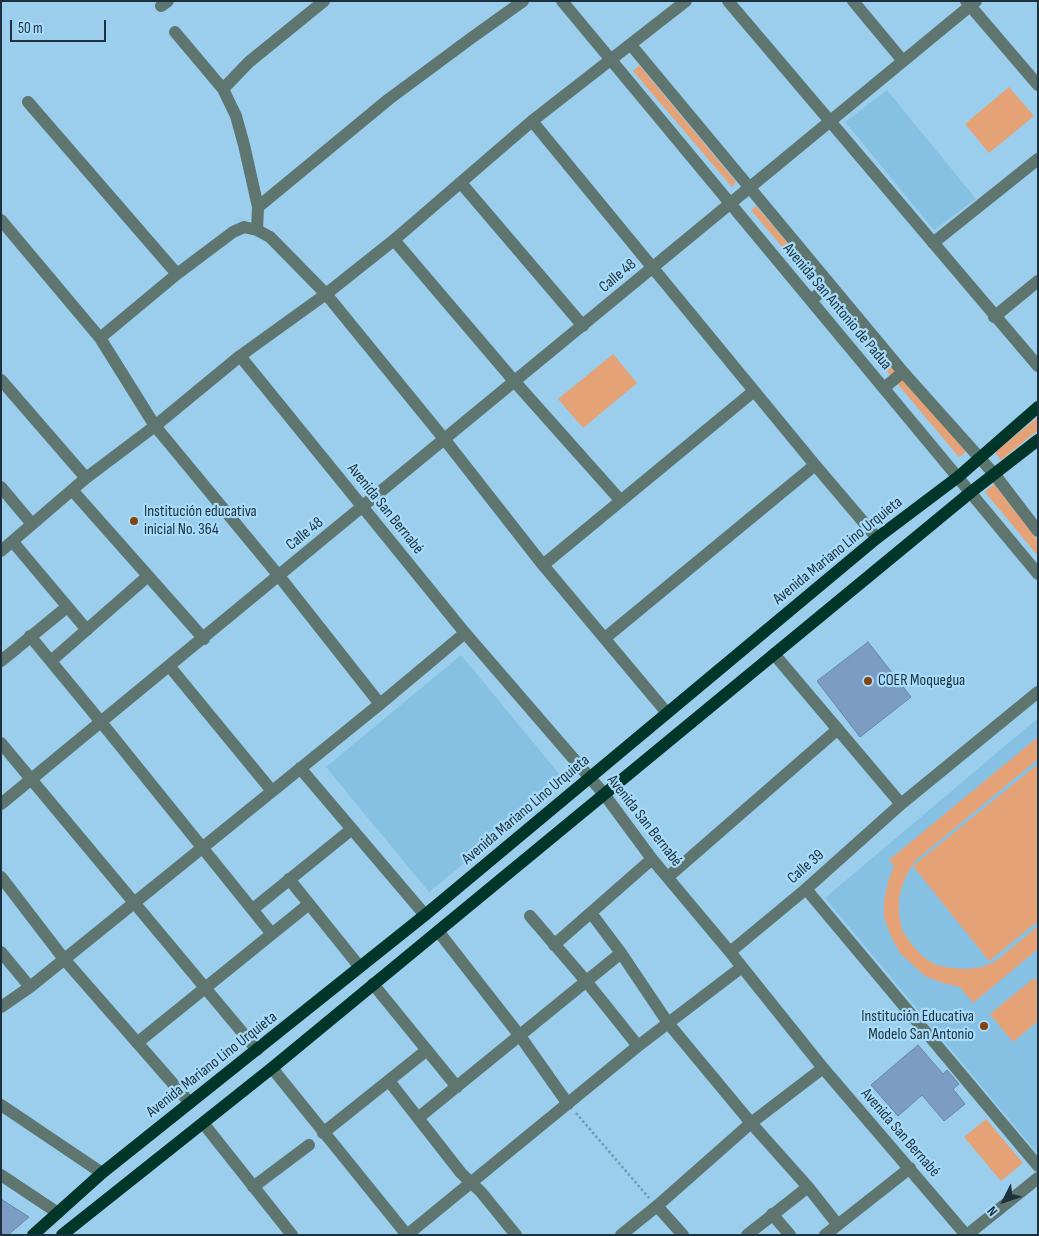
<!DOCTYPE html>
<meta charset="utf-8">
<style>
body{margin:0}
#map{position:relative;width:1039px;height:1236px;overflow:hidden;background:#9aceec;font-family:"Sofia Sans Condensed",sans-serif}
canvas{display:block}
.frame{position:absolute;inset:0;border:2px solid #1c313d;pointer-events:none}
.north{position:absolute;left:979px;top:1176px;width:50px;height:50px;-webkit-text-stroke:4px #a7dbf9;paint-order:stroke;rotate:229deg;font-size:14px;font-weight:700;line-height:20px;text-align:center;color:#1c313d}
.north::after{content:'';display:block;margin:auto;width:18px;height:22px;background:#1c313d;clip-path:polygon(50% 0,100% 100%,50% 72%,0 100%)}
.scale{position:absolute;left:10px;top:20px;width:96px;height:22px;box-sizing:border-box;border:2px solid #1c313d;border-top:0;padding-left:6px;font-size:15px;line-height:18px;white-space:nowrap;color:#1c313d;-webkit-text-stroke:4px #a7dbf9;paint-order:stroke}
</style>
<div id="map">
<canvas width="1039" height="1236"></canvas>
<div class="frame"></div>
<div class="north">N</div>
<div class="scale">50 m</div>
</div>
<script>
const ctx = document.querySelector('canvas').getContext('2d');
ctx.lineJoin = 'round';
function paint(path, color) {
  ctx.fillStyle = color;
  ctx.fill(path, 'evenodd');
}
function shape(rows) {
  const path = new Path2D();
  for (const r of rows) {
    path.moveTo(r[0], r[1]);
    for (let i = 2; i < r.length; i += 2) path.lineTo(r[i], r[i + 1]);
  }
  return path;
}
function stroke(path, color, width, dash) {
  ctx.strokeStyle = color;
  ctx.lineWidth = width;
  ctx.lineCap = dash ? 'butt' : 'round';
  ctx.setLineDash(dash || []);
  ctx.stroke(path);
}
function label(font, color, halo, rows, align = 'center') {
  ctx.font = font + ' "Sofia Sans Condensed",sans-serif';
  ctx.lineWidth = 4.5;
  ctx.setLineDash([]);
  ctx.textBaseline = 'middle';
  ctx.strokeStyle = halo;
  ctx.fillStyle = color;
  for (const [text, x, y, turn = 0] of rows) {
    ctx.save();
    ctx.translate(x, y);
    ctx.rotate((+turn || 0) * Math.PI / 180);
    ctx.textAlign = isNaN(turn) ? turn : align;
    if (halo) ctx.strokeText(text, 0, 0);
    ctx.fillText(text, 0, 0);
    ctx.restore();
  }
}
paint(shape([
 [887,90,976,199,934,230,845,122],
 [461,655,565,781,429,892,326,767],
 [1038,718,1038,1154,825,898]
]), '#86c1e3');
paint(shape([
 [639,65,736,182,732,187,633,71],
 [1009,87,1034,116,989,153,965,124],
 [756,206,966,452,959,457,751,210],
 [613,354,637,383,583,428,558,399],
 [1038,417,1038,430,1001,460,995,452],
 [994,484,1038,541,1038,556,985,492],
 [1038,737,1038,759,915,861,908,872,902,886,899,899,899,913,902,930,912,945,923,957,936,965,951,968,968,969,982,967,996,961,1038,926,1038,949,973,1003,960,987,940,982,925,976,900,953,891,936,884,918,884,902,888,882,894,866,889,860],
 [1038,764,1038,921,989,961,913,866],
 [1034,978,1038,983,1038,1021,1013,1042,990,1014],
 [986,1119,1023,1163,1001,1181,964,1137]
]), '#e5a276');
const building = shape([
 [868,642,911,697,860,737,817,681,868,642],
 [918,1045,943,1074,947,1070,959,1084,953,1089,965,1104,944,1121,922,1095,898,1116,871,1085,918,1045],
 [1,1199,29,1217,8,1235,1,1235,1,1199]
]);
paint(building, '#7c9cc4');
stroke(building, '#6686ac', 1);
stroke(shape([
 [576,1113,649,1198]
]), '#709ab2', 2.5, [2.5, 2.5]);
stroke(shape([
 [562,1,1038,574],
 [728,1,1038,366],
 [853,1,903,61],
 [966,1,1038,85],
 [161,6,168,1],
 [175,32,223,89],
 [631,45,903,372,995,475,1038,531],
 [28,102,177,274],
 [532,121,815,465,877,538],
 [461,183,583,326],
 [258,207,389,99,470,39,523,1],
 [1,220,100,338,155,426,279,576,380,704],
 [257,230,258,207,244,145,236,116,223,89,249,62,324,1],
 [394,240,515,382,621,501],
 [933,243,1038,159],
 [811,300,830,285],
 [994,317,1038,281],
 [100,338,177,274,233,232,244,227,257,230,270,237,326,294,445,440,543,565,667,713],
 [240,356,465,633,604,794,652,859,730,952,823,1068,966,1235],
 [1,380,86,478],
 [884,388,903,372],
 [1,487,32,524],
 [72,490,204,639],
 [13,542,87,630],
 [1,551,86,478,155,426,240,356,326,294,394,240,532,121,686,1],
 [543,565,754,391],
 [30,636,101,722,272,934],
 [605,638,815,465],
 [774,654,901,804],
 [1,661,67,607],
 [51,661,148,576],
 [170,667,272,791],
 [1,743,257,1050],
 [300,768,425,915],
 [1,804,976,1],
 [1,877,64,959,190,1103],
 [668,877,838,729],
 [289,879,359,966],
 [806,889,1038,1166],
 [253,909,352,829],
 [591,913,621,953,668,1023,751,1123,808,1187,838,1225],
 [530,916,586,981,638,1046],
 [438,931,520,1036,568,1104],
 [554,945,652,859],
 [1,952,30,987],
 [730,952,806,889,901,804,1038,692],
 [373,984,457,1087],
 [1,1007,30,987,134,903,380,704,465,633],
 [137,1043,309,904],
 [272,1068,407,1235],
 [389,1081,461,1173,481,1192,516,1235],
 [1,1105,102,1173],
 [418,1118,621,953],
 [203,1123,292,1235],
 [323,1133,427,1050],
 [1,1175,58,1213],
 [253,1187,309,1145],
 [657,1206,683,1235],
 [772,1214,790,1235],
 [407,1235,638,1046,742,967],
 [621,1235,657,1206,751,1123,823,1068],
 [747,1235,808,1187],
 [825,1235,910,1168],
 [967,1235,1038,1178]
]), '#5e766f', 12);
stroke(shape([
 [33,1235,102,1173,425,915,877,538,958,477,1038,407],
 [62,1235,272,1068,971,492,1038,440]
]), '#00362a', 12);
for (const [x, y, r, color] of [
 [134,521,5,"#85440e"],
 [868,681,5,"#85440e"],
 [984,1026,5,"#85440e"]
]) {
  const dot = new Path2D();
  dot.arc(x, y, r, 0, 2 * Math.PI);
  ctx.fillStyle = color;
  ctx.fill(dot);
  stroke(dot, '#a7dbf9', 2);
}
label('16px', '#1c313d', '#a7dbf9', [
 ["Calle 48",618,276,-40],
 ["Avenida San Antonio de Padua",837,307,50],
 ["Avenida San Bernabé",385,509,51],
 ["Calle 48",305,534,-39],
 ["Avenida Mariano Lino Urquieta",838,551,-39],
 ["Avenida Mariano Lino Urquieta",526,810,-40],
 ["Avenida San Bernabé",644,821,52],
 ["Calle 39",806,867,-41],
 ["Avenida Mariano Lino Urquieta",212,1065,-38],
 ["Avenida San Bernabé",900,1133,49]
]);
label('16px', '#1c313d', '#a7dbf9', [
 ["Institución educativa",144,512],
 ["inicial No. 364",144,530],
 ["COER Moquegua",878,681],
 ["Institución Educativa",974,1017,"right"],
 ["Modelo San Antonio",974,1035,"right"]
], 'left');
</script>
